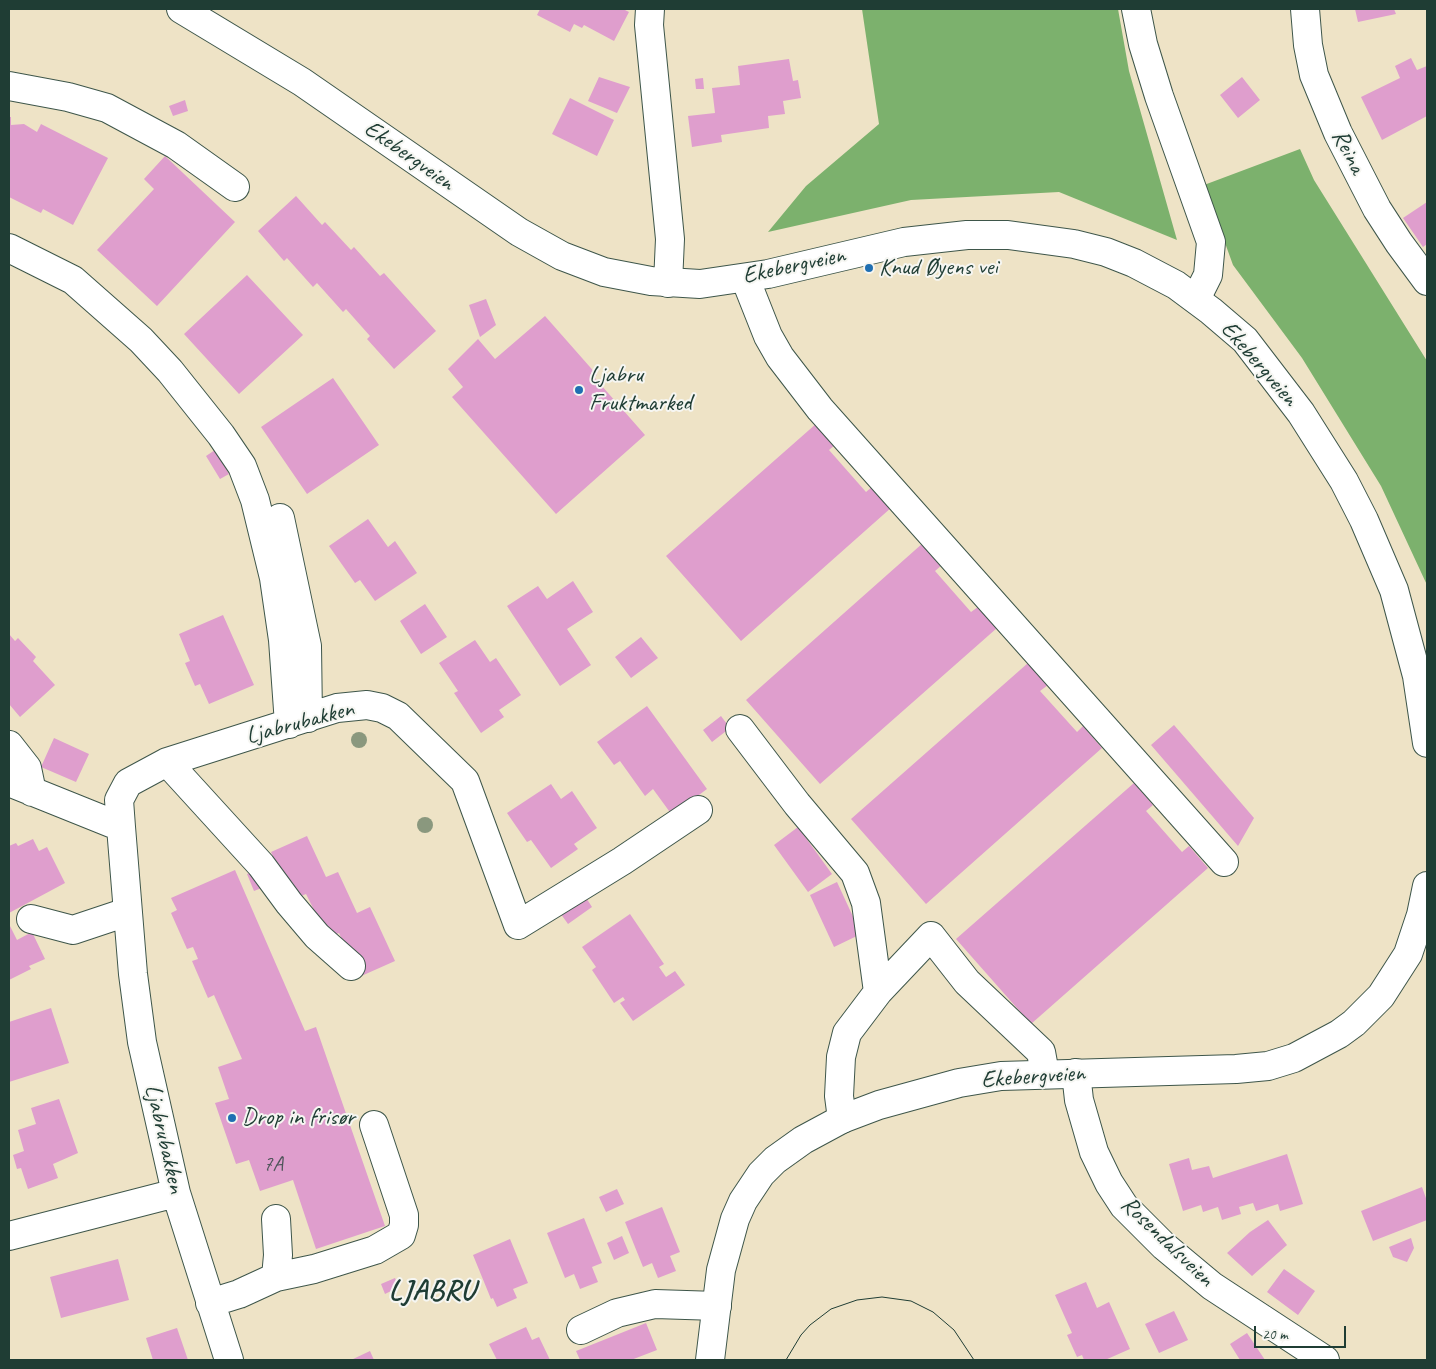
<!DOCTYPE html>
<meta charset="utf-8">
<style>
body{margin:0}
#map{position:relative;width:1436px;height:1369px;overflow:hidden;background:#eee3c6;font-family:Caveat,sans-serif}
canvas{display:block}
.frame{position:absolute;inset:0;border:10px solid #1f3d34;pointer-events:none}
.scale{position:absolute;left:1254px;top:1326px;width:92px;height:22px;box-sizing:border-box;border:2px solid #1f3d34;border-top:0;padding-left:6px;font-size:15px;line-height:18px;white-space:nowrap;color:#1f3d34;-webkit-text-stroke:4px #f6f6f2;paint-order:stroke}
</style>
<div id="map">
<canvas width="1436" height="1369"></canvas>
<div class="frame"></div>
<div class="scale">20 m</div>
</div>
<script>
const ctx = document.querySelector('canvas').getContext('2d');
ctx.lineJoin = 'round';
function paint(path, color) {
  ctx.fillStyle = color;
  ctx.fill(path, 'evenodd');
}
function shape(rows) {
  const path = new Path2D();
  for (const r of rows) {
    path.moveTo(r[0], r[1]);
    for (let i = 2; i < r.length; i += 2) path.lineTo(r[i], r[i + 1]);
  }
  return path;
}
function stroke(path, color, width, dash) {
  ctx.strokeStyle = color;
  ctx.lineWidth = width;
  ctx.lineCap = dash ? 'butt' : 'round';
  ctx.setLineDash(dash || []);
  ctx.stroke(path);
}
function label(font, color, halo, rows, align = 'center') {
  ctx.font = font + ' Caveat,sans-serif';
  ctx.lineWidth = 4;
  ctx.setLineDash([]);
  ctx.textBaseline = 'middle';
  ctx.strokeStyle = halo;
  ctx.fillStyle = color;
  for (const [text, x, y, turn = 0] of rows) {
    ctx.save();
    ctx.translate(x, y);
    ctx.rotate((+turn || 0) * Math.PI / 180);
    ctx.textAlign = isNaN(turn) ? turn : align;
    if (halo) ctx.strokeText(text, 0, 0);
    ctx.fillText(text, 0, 0);
    ctx.restore();
  }
}
paint(shape([
 [862,9,1118,9,1129,71,1177,240,1059,192,911,200,768,232,806,186,879,124],
 [1300,149,1314,180,1427,361,1427,585,1381,486,1302,358,1233,265,1204,185]
]), '#7cb16d');
paint(shape([
 [540,9,623,9,629,12,614,41,584,25,582,28,574,24,570,32,537,15],
 [1355,9,1394,9,1396,14,1358,22],
 [1411,58,1417,70,1427,66,1427,116,1382,140,1361,97,1400,78,1395,66],
 [789,59,793,81,798,80,801,98,783,101,785,114,768,116,769,128,721,135,722,142,692,147,688,116,715,113,712,88,740,85,738,66],
 [599,77,630,87,617,113,588,101],
 [1242,77,1260,100,1238,118,1220,95],
 [703,78,704,89,696,89,695,79],
 [570,98,614,120,597,156,552,134],
 [185,100,188,111,173,116,169,106],
 [9,117,11,117,11,125,24,124,37,132,41,124,108,158,73,225,43,209,41,213,9,197],
 [165,156,235,222,157,306,97,250,154,189,144,179],
 [296,196,322,225,325,222,351,250,354,247,380,276,384,273,436,331,394,369,367,339,370,336,346,309,343,312,317,283,313,287,287,258,284,261,258,231],
 [1427,202,1427,244,1423,247,1403,218],
 [247,275,303,335,239,394,184,334],
 [486,299,496,325,480,337,469,305],
 [545,316,597,375,594,377,645,435,556,514,452,397,463,387,448,369,478,339,495,359],
 [333,378,379,445,307,494,261,427],
 [817,423,836,444,829,450,866,492,873,486,892,507,741,641,666,556],
 [215,450,229,474,220,479,206,456],
 [368,519,388,547,395,541,417,573,375,601,360,580,355,583,329,546],
 [923,543,942,565,935,571,971,612,978,607,997,628,820,784,746,700],
 [573,581,593,612,567,629,591,665,560,686,507,606,538,586,547,599],
 [425,604,447,637,421,654,400,621],
 [223,615,254,685,209,704,200,684,195,686,185,663,190,661,179,634],
 [9,634,15,641,18,638,36,657,33,661,55,685,20,717,9,704],
 [641,637,658,658,631,678,615,657],
 [475,640,490,662,496,658,521,695,499,710,504,717,481,733,454,693,458,691,439,663],
 [1028,663,1048,685,1040,691,1077,732,1083,726,1102,748,926,904,851,819],
 [647,706,707,789,672,815,653,789,645,796,620,761,614,765,597,742],
 [721,716,730,728,712,742,703,730],
 [1174,725,1254,818,1238,846,1151,745],
 [54,738,89,754,76,782,41,767],
 [1134,783,1153,805,1146,811,1182,852,1189,846,1208,868,1031,1024,956,939],
 [551,784,561,799,572,791,597,828,574,844,578,849,551,868,531,840,527,842,507,813],
 [798,827,832,874,808,892,774,845],
 [307,836,326,877,338,872,357,913,370,907,395,961,359,977,339,933,328,938,306,894,294,899,290,895,271,852],
 [33,839,39,851,47,847,65,883,9,913,9,846,16,843,18,846],
 [235,870,305,1031,316,1027,385,1226,316,1249,293,1180,260,1191,249,1160,236,1164,215,1103,229,1099,218,1067,242,1059,214,995,208,998,192,961,198,959,193,947,187,949,171,913,177,910,171,898],
 [256,870,264,887,254,891,247,874],
 [837,882,861,934,834,947,810,895],
 [583,893,592,907,568,924,558,910],
 [630,914,664,964,659,967,666,977,675,971,685,985,633,1021,620,1003,625,1000,623,997,614,1003,592,970,596,967,582,947],
 [9,924,17,940,32,932,45,959,29,966,31,969,9,980],
 [51,1008,69,1063,9,1082,9,1022],
 [59,1099,78,1153,53,1164,58,1178,28,1189,21,1168,17,1169,13,1155,24,1151,18,1130,36,1124,31,1108],
 [1287,1154,1303,1204,1280,1211,1278,1204,1256,1211,1253,1203,1239,1207,1241,1214,1222,1220,1218,1207,1203,1212,1201,1205,1183,1211,1169,1164,1189,1158,1192,1170,1209,1166,1213,1178],
 [1422,1187,1427,1201,1427,1220,1373,1241,1361,1211],
 [617,1189,624,1204,606,1212,599,1197],
 [662,1207,680,1252,670,1256,676,1271,658,1278,652,1263,643,1267,625,1222],
 [584,1218,602,1263,592,1267,598,1282,580,1289,574,1274,565,1278,547,1233],
 [1268,1220,1287,1245,1252,1276,1227,1253,1250,1232],
 [622,1236,629,1253,614,1260,607,1243],
 [1411,1238,1414,1248,1407,1262,1393,1257,1389,1247],
 [510,1239,528,1283,513,1289,517,1298,497,1307,493,1298,491,1299,473,1255],
 [118,1259,129,1300,61,1318,50,1277],
 [1284,1269,1315,1291,1298,1315,1267,1292],
 [395,1278,399,1287,385,1294,381,1284],
 [1086,1282,1097,1308,1109,1302,1130,1349,1105,1360,1084,1360,1082,1355,1077,1357,1067,1335,1072,1333,1055,1295],
 [1174,1311,1188,1340,1159,1353,1145,1324],
 [646,1323,657,1350,631,1360,580,1360,576,1351],
 [526,1327,532,1340,539,1337,550,1360,497,1360,489,1344],
 [177,1328,188,1360,153,1360,146,1338],
 [1247,1333,1265,1360,1240,1360,1230,1344],
 [370,1351,374,1360,351,1360]
]), '#df9ecd');
const minor = shape([
 [650,9,649,25,670,239,668,283],
 [1136,9,1143,44,1159,96,1211,242,1208,275,1196,299],
 [1305,9,1308,45,1314,75,1338,133,1377,209,1399,243,1427,281],
 [9,86,68,97,107,108,176,145,235,187],
 [9,248,73,280,141,340,170,371,221,435,242,466,255,500,274,578,283,640,289,724],
 [745,278,768,336,780,357,820,409,1224,862],
 [280,518,307,646,308,718],
 [740,729,797,804,855,873,866,903,878,992],
 [9,745,27,768,32,792],
 [167,762,261,865,289,903,317,936,351,966],
 [9,782,121,827],
 [31,919,73,930,127,912],
 [1076,1073,1079,1100,1094,1152,1109,1183,1124,1206,1164,1246,1212,1286,1325,1360],
 [842,1119,839,1096,841,1057,847,1033,878,992,931,936,967,982,1041,1052,1045,1074],
 [9,1236,176,1193],
 [276,1277,278,1255,276,1219],
 [210,1303,239,1294,276,1277,314,1269,375,1250,401,1235,404,1225,404,1215,374,1125],
 [581,1330,617,1313,655,1304,717,1306],
 [229,1360,176,1193,142,1042,133,974,121,827,119,800,128,783,167,762,337,708,367,705,382,708,398,716,465,781,518,925,622,861,698,810]
]);
const major = shape([
 [181,9,302,82,519,232,562,256,604,272,651,281,700,284,768,274,904,242,967,235,1008,235,1074,244,1106,252,1134,263,1176,285,1211,311,1245,340,1301,413,1344,481,1364,520,1394,590,1417,676,1427,743],
 [710,1360,721,1270,735,1219,743,1201,761,1174,775,1160,803,1140,842,1119,879,1105,959,1083,1001,1076,1236,1069,1268,1066,1294,1058,1339,1034,1354,1023,1381,996,1408,954,1421,915,1427,886]
]);
stroke(minor, '#3e564a', 30);
stroke(major, '#3e564a', 30);
stroke(minor, '#fff', 28);
stroke(major, '#fff', 28);
stroke(shape([
 [786,1360,801,1335,810,1325,831,1309,857,1300,882,1297,911,1301,933,1312,954,1330,974,1360]
]), '#1f3d34', 1);
ctx.fillStyle = '#8a987e';
for (const [x, y] of [
 [359,740],
 [425,825]
]) {
  ctx.beginPath();
  ctx.arc(x, y, 8, 0, 2 * Math.PI);
  ctx.fill();
}
for (const [x, y, r, color] of [
 [869,268,5,"#1f6fb2"],
 [579,390,5,"#1f6fb2"],
 [232,1118,5,"#1f6fb2"]
]) {
  const dot = new Path2D();
  dot.arc(x, y, r, 0, 2 * Math.PI);
  ctx.fillStyle = color;
  ctx.fill(dot);
  stroke(dot, '#f6f6f2', 2);
}
label('21px', '#4f555a', null, [
 ["7A",273,1164]
]);
label('24px', '#1f3d34', '#f6f6f2', [
 ["Reina",1348,152,63],
 ["Ekebergveien",409,156,35],
 ["Ekebergveien",794,266,-12],
 ["Ekebergveien",1259,364,49],
 ["Ljabrubakken",300,723,-15],
 ["Ekebergveien",1033,1077,-4],
 ["Ljabrubakken",164,1139,77],
 ["Rosendalsveien",1167,1242,44]
]);
label('24px', '#1f3d34', '#f6f6f2', [
 ["Knud Øyens vei",879,268],
 ["Ljabru",589,376],
 ["Fruktmarked",589,404],
 ["Drop in frisør",242,1118]
], 'left');
ctx.letterSpacing = '1px';
label('bold 29px', '#1f3d34', '#f6f6f2', [
 ["LJABRU",432,1291]
]);
ctx.letterSpacing = '0px';
</script>
